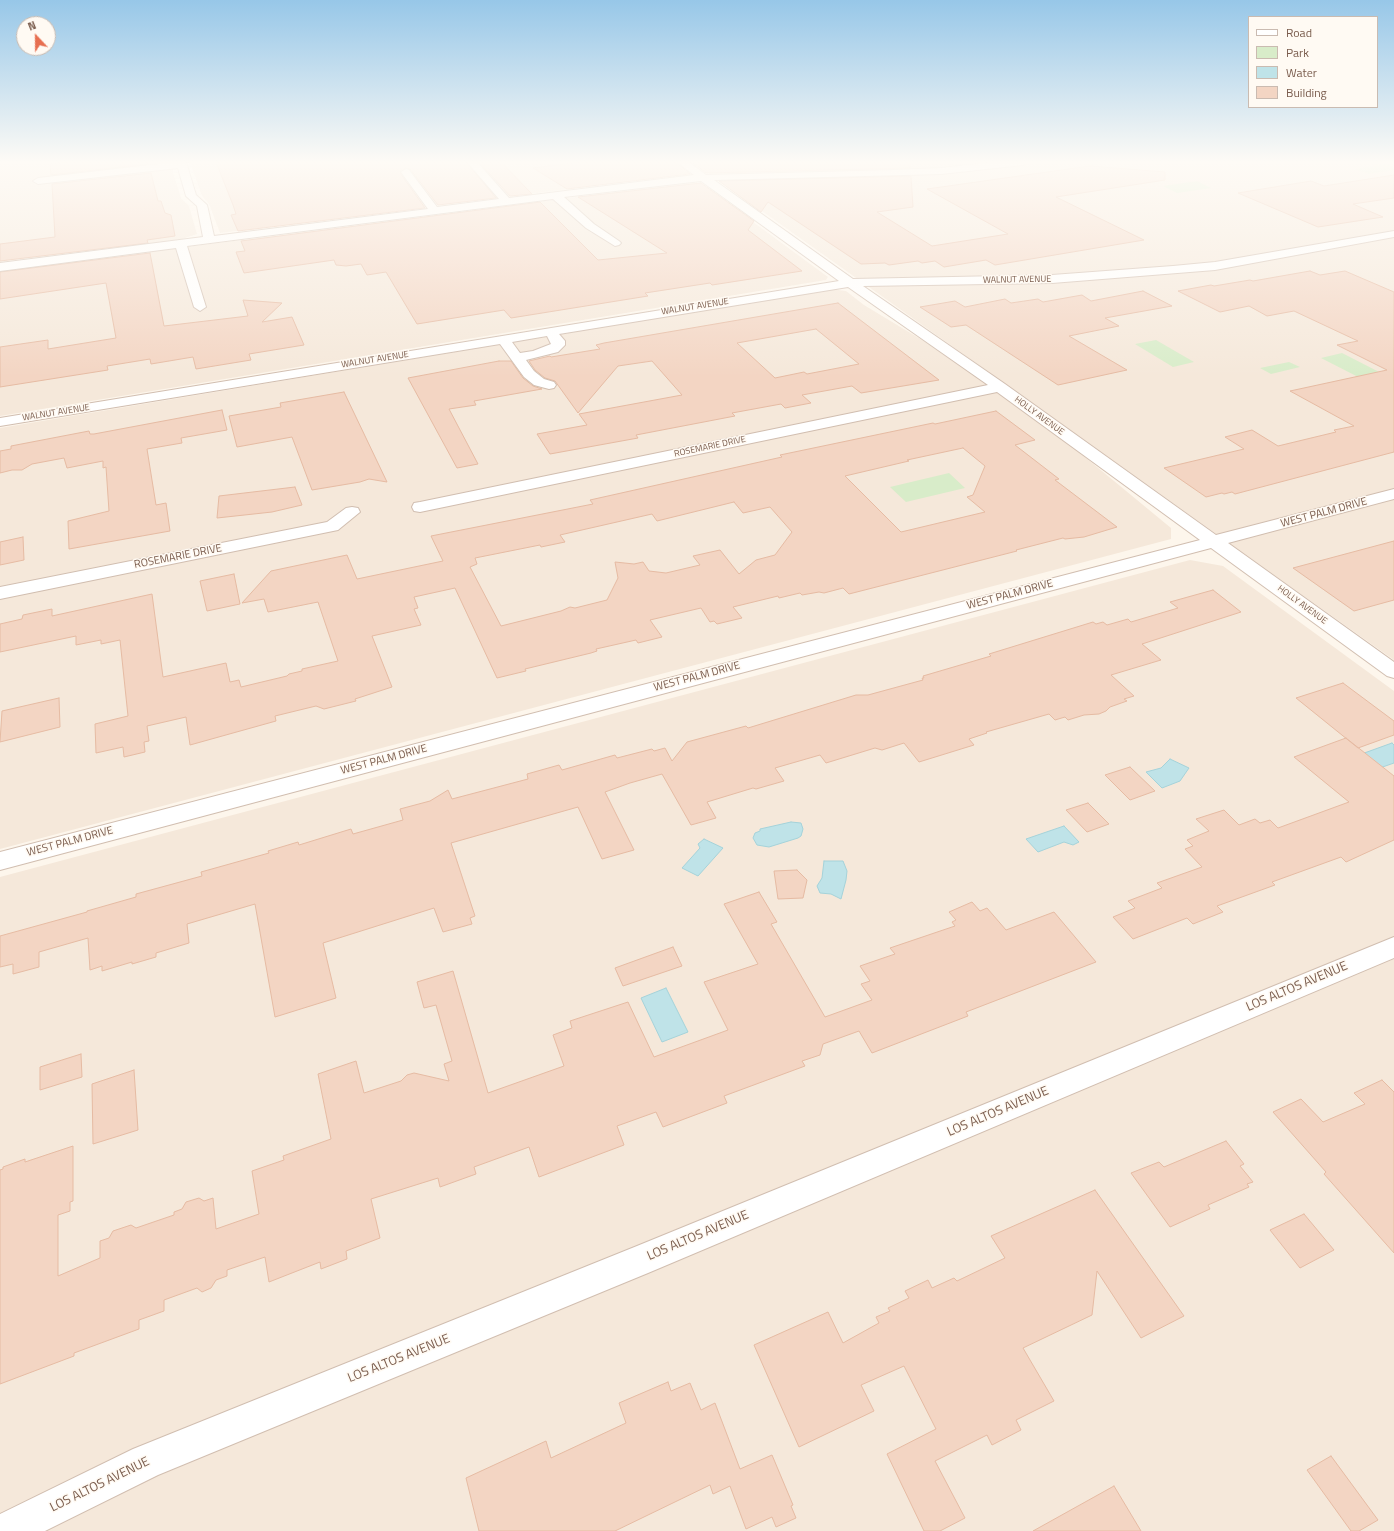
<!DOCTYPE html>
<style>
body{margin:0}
#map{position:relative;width:1394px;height:1531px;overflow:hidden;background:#fdf6ec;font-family:"Titillium Web",sans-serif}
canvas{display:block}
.legend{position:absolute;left:1248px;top:16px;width:130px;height:92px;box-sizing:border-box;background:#fffaf3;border:1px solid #cabbb1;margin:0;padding:5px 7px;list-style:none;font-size:12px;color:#7a5c4d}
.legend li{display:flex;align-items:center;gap:8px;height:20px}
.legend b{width:20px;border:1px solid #cabbb1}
.north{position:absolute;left:16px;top:16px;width:40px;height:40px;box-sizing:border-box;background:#fffaf3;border:1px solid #cabbb1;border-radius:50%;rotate:338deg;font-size:11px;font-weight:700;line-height:16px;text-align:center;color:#7a5c4d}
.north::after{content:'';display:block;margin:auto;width:14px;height:18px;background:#e76f51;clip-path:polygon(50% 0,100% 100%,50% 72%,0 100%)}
</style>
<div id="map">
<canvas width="1394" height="1531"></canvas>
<ul class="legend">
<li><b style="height:5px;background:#fff"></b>Road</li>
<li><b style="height:11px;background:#d8ecc9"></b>Park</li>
<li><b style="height:11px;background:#bfe3e8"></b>Water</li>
<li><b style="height:11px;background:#f3d5c3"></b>Building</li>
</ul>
<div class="north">N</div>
</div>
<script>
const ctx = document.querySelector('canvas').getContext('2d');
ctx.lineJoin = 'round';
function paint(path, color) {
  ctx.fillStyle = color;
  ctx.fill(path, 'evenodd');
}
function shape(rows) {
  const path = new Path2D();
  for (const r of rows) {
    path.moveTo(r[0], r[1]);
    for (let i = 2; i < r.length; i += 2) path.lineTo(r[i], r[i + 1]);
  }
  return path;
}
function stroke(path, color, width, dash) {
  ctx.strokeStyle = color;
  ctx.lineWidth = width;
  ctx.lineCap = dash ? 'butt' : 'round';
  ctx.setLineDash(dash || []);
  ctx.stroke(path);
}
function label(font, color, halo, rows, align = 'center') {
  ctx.font = font + ' "Titillium Web",sans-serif';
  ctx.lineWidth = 3;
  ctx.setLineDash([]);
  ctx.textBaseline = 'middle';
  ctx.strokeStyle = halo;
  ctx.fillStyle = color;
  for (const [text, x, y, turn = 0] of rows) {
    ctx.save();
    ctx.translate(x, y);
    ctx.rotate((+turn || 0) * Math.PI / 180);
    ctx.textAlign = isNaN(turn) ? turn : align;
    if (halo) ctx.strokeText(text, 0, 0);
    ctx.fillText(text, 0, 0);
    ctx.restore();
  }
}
paint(shape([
 [0,162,170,162,181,198,189,206,197,234,182,239,0,262],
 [190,162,672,162,680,175,220,233,209,204,202,196],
 [693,162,1394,162,1394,660,1250,558],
 [692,182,700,183,828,277,826,280,0,416,0,271],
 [831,289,846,291,864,305,1000,387,1171,528,1171,539,0,849,0,428],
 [1190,560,1223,566,1394,691,1394,1531,0,1531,0,877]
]), '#f5e8da');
paint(shape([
 [1386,164,1394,167,1394,170,1369,174,1355,169],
 [1197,181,1211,188,1177,193,1163,186],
 [1156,340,1194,362,1173,367,1135,344],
 [1342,353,1387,376,1366,381,1321,358],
 [1289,362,1300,367,1271,374,1260,368],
 [949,473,965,488,906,502,890,487]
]), '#d8ecc9');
const water = shape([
 [1392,743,1394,745,1394,763,1374,770,1356,756,1392,743],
 [1170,759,1189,768,1180,781,1162,788,1146,772,1161,768,1170,759],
 [791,822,801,823,803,829,801,836,798,838,769,847,757,845,753,838,755,833,760,831,760,829,791,822],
 [1064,826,1079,842,1073,845,1064,842,1038,852,1026,839,1064,826],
 [704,839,723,848,698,876,682,868,700,848,698,844,704,839],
 [824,861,843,861,847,871,846,880,841,899,831,894,820,893,817,886,822,878,824,861],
 [666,988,688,1032,662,1042,641,998,666,988]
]);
paint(water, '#bfe3e8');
stroke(water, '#a5d3da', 1);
const building = shape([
 [68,162,148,162,148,164,51,175,50,164,68,162],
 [216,162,466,162,496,198,438,205,410,169,405,168,400,173,425,208,238,231,231,215,236,214,233,205,216,162],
 [479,162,501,162,532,194,510,196,479,162],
 [580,162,676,162,690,174,567,189,533,168,580,162],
 [692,162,910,162,910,168,706,173,692,162],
 [1090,166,1165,172,1165,180,1056,197,1144,240,995,265,986,260,944,267,935,261,922,263,918,261,889,265,885,263,861,264,768,202,761,212,719,181,911,176,913,207,877,212,932,246,1008,234,927,189,1090,166],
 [151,173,158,201,161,201,165,213,171,215,175,236,147,240,148,243,0,261,0,244,55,237,52,184,151,173],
 [1394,175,1394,198,1353,204,1383,217,1318,227,1238,193,1311,181,1324,186,1394,175],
 [701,183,754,221,748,230,802,271,712,285,710,283,645,293,648,296,511,318,504,310,417,324,386,272,367,275,361,264,346,266,336,265,334,260,244,273,236,252,245,251,241,241,540,202,598,260,667,253,578,197,701,183],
 [150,253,164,326,248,316,243,300,282,303,262,322,292,317,304,345,249,354,251,360,196,369,193,357,151,364,150,359,107,366,108,370,0,387,0,347,48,340,48,349,116,338,106,283,0,299,0,272,150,253],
 [1310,271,1320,275,1345,271,1394,292,1394,452,1235,494,1232,492,1224,494,1222,493,1206,497,1164,468,1244,449,1225,437,1252,430,1278,446,1336,432,1334,430,1354,426,1290,391,1387,370,1337,345,1358,341,1294,311,1267,316,1249,306,1220,312,1178,291,1211,285,1214,286,1250,280,1253,281,1310,271],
 [1143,291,1172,306,1105,318,1119,326,1069,336,1127,370,1058,385,966,325,951,327,920,307,955,301,965,307,1005,299,1011,303,1038,299,1043,302,1082,295,1091,301,1143,291],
 [838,303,939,380,861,393,852,386,802,395,811,403,785,408,781,404,732,413,735,416,636,435,638,438,550,454,537,434,587,425,579,414,682,395,652,361,618,366,578,413,555,381,545,378,535,370,529,361,550,356,551,357,600,349,596,345,604,343,838,303],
 [816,329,859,364,807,374,804,372,775,378,737,343,816,329],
 [499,361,511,361,523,378,533,386,542,389,474,401,476,405,449,409,478,464,457,468,408,378,499,361],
 [344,392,387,482,369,479,360,482,312,490,292,437,237,447,229,416,281,407,280,403,344,392],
 [222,410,227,430,181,438,182,443,147,449,156,505,166,503,170,531,69,549,68,521,109,511,106,467,103,468,103,461,67,468,64,458,32,464,22,470,12,470,0,473,0,451,11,449,11,446,89,431,90,434,94,434,222,410],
 [996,411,1035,440,1015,445,1059,479,1055,480,1117,527,1084,537,1065,539,1063,538,1016,550,1017,551,849,594,843,588,824,593,819,592,802,595,800,593,779,598,778,596,733,607,742,618,717,624,714,621,710,622,701,608,650,620,662,637,638,643,636,640,596,649,597,651,591,653,525,669,526,671,497,678,455,588,414,597,418,608,414,609,421,625,372,636,392,687,355,699,356,701,324,709,316,706,275,716,276,721,190,745,186,717,147,726,149,741,144,742,145,752,124,757,123,747,96,753,95,724,128,716,120,640,101,644,101,640,76,645,76,636,0,652,0,624,22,619,23,615,52,609,52,616,152,594,163,677,226,663,230,682,239,680,241,687,287,676,289,674,302,671,302,669,338,661,318,602,268,612,264,599,242,603,271,571,347,555,357,579,443,561,431,536,593,504,590,500,782,457,780,455,933,423,935,424,996,411],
 [963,448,985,466,973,495,967,497,985,512,901,532,845,476,909,461,907,460,963,448],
 [734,502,743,513,770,507,792,532,775,555,756,560,739,574,720,550,693,556,700,565,666,573,649,571,643,562,634,564,615,562,618,578,607,600,575,608,570,607,561,611,501,626,470,567,477,564,475,558,540,545,541,547,565,542,560,535,652,514,657,521,734,502],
 [295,487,302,505,272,512,217,518,219,496,295,487],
 [23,537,24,560,0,565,0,542,23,537],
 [1394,541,1394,600,1354,611,1293,568,1394,541],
 [234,574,240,604,207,611,200,581,234,574],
 [1213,590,1241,612,1142,644,1161,660,1111,675,1134,696,1124,699,1127,701,1110,707,1106,711,1099,714,1084,715,1068,720,1065,717,1055,720,1049,714,986,732,987,733,969,739,974,745,919,762,904,743,882,750,875,748,826,763,820,755,775,768,784,781,756,789,753,788,707,802,716,818,691,825,662,774,630,783,605,792,634,850,602,859,578,807,451,843,475,916,470,918,472,924,443,932,434,908,323,943,336,998,275,1017,255,904,187,924,189,943,156,953,156,957,132,964,132,962,102,971,102,966,90,970,88,938,39,952,39,967,13,974,13,964,0,967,0,936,87,912,87,911,136,897,136,894,202,876,201,872,269,853,268,851,298,842,299,845,351,829,353,834,403,820,400,809,430,801,448,790,452,799,528,779,527,774,559,765,562,770,615,755,617,758,652,749,654,751,665,748,672,761,687,742,746,726,748,728,856,695,868,695,923,680,922,678,924,678,923,676,991,656,989,654,1093,622,1096,624,1103,622,1107,625,1128,619,1131,622,1178,608,1170,602,1213,590],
 [1343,683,1394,721,1394,735,1358,748,1296,698,1343,683],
 [59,698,60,727,0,742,2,711,59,698],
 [1346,738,1394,776,1394,840,1346,862,1341,857,1272,882,1275,885,1217,906,1223,912,1193,924,1187,918,1133,939,1113,917,1135,908,1128,901,1162,888,1157,883,1202,867,1185,849,1193,846,1187,840,1209,831,1196,819,1224,810,1239,825,1255,819,1260,823,1270,820,1278,828,1349,802,1294,757,1346,738],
 [1130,767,1155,791,1130,800,1105,775,1130,767],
 [1088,803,1109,824,1087,832,1066,810,1088,803],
 [797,870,807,880,803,898,778,899,774,871,797,870],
 [759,892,777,922,771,924,825,1017,872,1000,861,984,870,981,860,966,895,954,890,948,955,926,952,922,956,920,949,912,972,902,980,911,987,908,1006,930,1054,912,1096,962,966,1012,968,1016,872,1053,859,1031,823,1044,820,1055,802,1061,805,1066,724,1096,727,1103,663,1127,656,1112,617,1126,624,1145,539,1177,529,1147,474,1167,476,1174,440,1187,438,1178,371,1199,380,1238,346,1251,347,1259,321,1269,320,1262,269,1282,265,1257,227,1270,227,1276,216,1280,211,1288,202,1292,197,1288,164,1300,164,1311,139,1320,139,1329,74,1353,74,1356,0,1384,0,1170,3,1169,3,1167,25,1159,25,1162,73,1146,73,1201,70,1202,70,1211,58,1215,58,1276,100,1258,100,1241,109,1238,113,1231,131,1225,136,1228,174,1215,174,1212,182,1209,186,1202,199,1198,204,1201,213,1198,216,1229,259,1214,252,1171,284,1160,283,1156,331,1139,318,1074,356,1061,364,1093,401,1081,407,1075,414,1073,449,1081,444,1064,452,1061,436,1005,424,1008,417,982,453,971,488,1093,564,1066,553,1035,572,1028,570,1021,628,1002,654,1057,728,1030,704,982,758,964,724,904,759,892],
 [673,947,682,966,623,986,615,968,673,947],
 [81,1054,82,1077,40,1090,40,1067,81,1054],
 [134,1070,138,1130,93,1144,92,1084,134,1070],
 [1382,1080,1394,1092,1394,1253,1324,1174,1326,1172,1273,1112,1301,1099,1323,1122,1365,1104,1354,1093,1382,1080],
 [1226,1141,1244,1164,1240,1166,1253,1182,1247,1184,1249,1187,1208,1205,1210,1209,1170,1227,1131,1173,1159,1162,1164,1167,1226,1141],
 [1095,1190,1184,1316,1141,1338,1097,1271,1092,1315,1023,1348,1054,1401,1016,1420,1021,1430,992,1445,987,1435,935,1461,965,1518,940,1531,924,1531,887,1454,936,1429,904,1366,861,1385,874,1411,799,1447,754,1345,828,1312,843,1343,879,1323,876,1317,890,1311,888,1308,909,1298,905,1291,928,1280,932,1288,954,1278,957,1281,1005,1258,991,1236,1095,1190],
 [1304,1214,1334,1250,1300,1268,1270,1230,1304,1214],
 [668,1382,671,1391,690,1383,701,1410,715,1403,740,1469,772,1455,793,1505,791,1506,796,1518,776,1527,772,1517,746,1529,730,1486,713,1494,710,1485,615,1531,479,1531,466,1478,546,1441,551,1458,626,1423,619,1403,668,1382],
 [1331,1456,1378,1520,1359,1531,1351,1531,1307,1470,1331,1456],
 [1114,1486,1141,1531,1033,1531,1114,1486]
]);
paint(building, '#f3d5c3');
stroke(building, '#e6bba3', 1);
const minor = shape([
 [176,162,186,162,196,195,207,205,214,236,428,209,401,172,406,169,409,170,437,207,499,199,467,162,477,162,509,198,694,175,677,162,689,162,706,175,894,170,941,168,994,162,1028,162,1023,165,941,174,714,180,853,279,1052,275,1173,266,1215,262,1394,231,1394,237,1215,270,1052,283,863,286,1005,384,1216,535,1394,489,1394,499,1228,543,1394,662,1394,678,1387,676,1211,548,0,870,0,852,1200,540,997,392,420,512,414,511,412,507,414,503,420,502,988,385,848,287,559,334,565,341,565,345,558,352,526,360,534,371,544,379,554,382,556,385,554,388,549,389,534,385,524,377,500,344,0,426,0,418,839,281,701,181,564,197,594,224,619,241,621,243,619,245,615,246,586,228,553,199,187,246,206,307,200,311,194,307,176,248,0,271,0,263,203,237,197,206,186,196,178,168,38,184,33,181,38,178,176,162],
 [547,336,551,344,533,351,520,353,512,342,547,336],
 [352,507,358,508,360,512,338,530,0,599,0,587,327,522,346,508,352,507],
 [1394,937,1394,958,648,1273,158,1475,45,1531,0,1531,0,1514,133,1449,637,1246,1394,937]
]);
stroke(minor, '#d1beb0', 2);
paint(minor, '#fff');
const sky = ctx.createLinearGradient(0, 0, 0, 377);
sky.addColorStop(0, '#97c7e8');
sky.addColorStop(0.43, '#fefbf6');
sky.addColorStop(1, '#fefbf600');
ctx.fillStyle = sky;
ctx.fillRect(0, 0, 1394, 377);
label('9px', '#7a5c4d', '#fffaf3', [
 ["WALNUT AVENUE",1017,280,-1],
 ["WALNUT AVENUE",695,307,-9],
 ["WALNUT AVENUE",375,360,-9],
 ["WALNUT AVENUE",56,413,-9],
 ["HOLLY AVENUE",1039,416,36],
 ["ROSEMARIE DRIVE",710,447,-12],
 ["HOLLY AVENUE",1302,605,36]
]);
label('11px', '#7a5c4d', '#fffaf3', [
 ["WEST PALM DRIVE",1324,513,-15],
 ["ROSEMARIE DRIVE",178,557,-11],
 ["WEST PALM DRIVE",1010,595,-15],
 ["WEST PALM DRIVE",697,677,-15],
 ["WEST PALM DRIVE",384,760,-15],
 ["WEST PALM DRIVE",70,842,-15]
]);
label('13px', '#7a5c4d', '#fffaf3', [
 ["LOS ALTOS AVENUE",1297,987,-23],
 ["LOS ALTOS AVENUE",998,1112,-23],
 ["LOS ALTOS AVENUE",698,1236,-23],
 ["LOS ALTOS AVENUE",399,1359,-22],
 ["LOS ALTOS AVENUE",100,1485,-26]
]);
</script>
